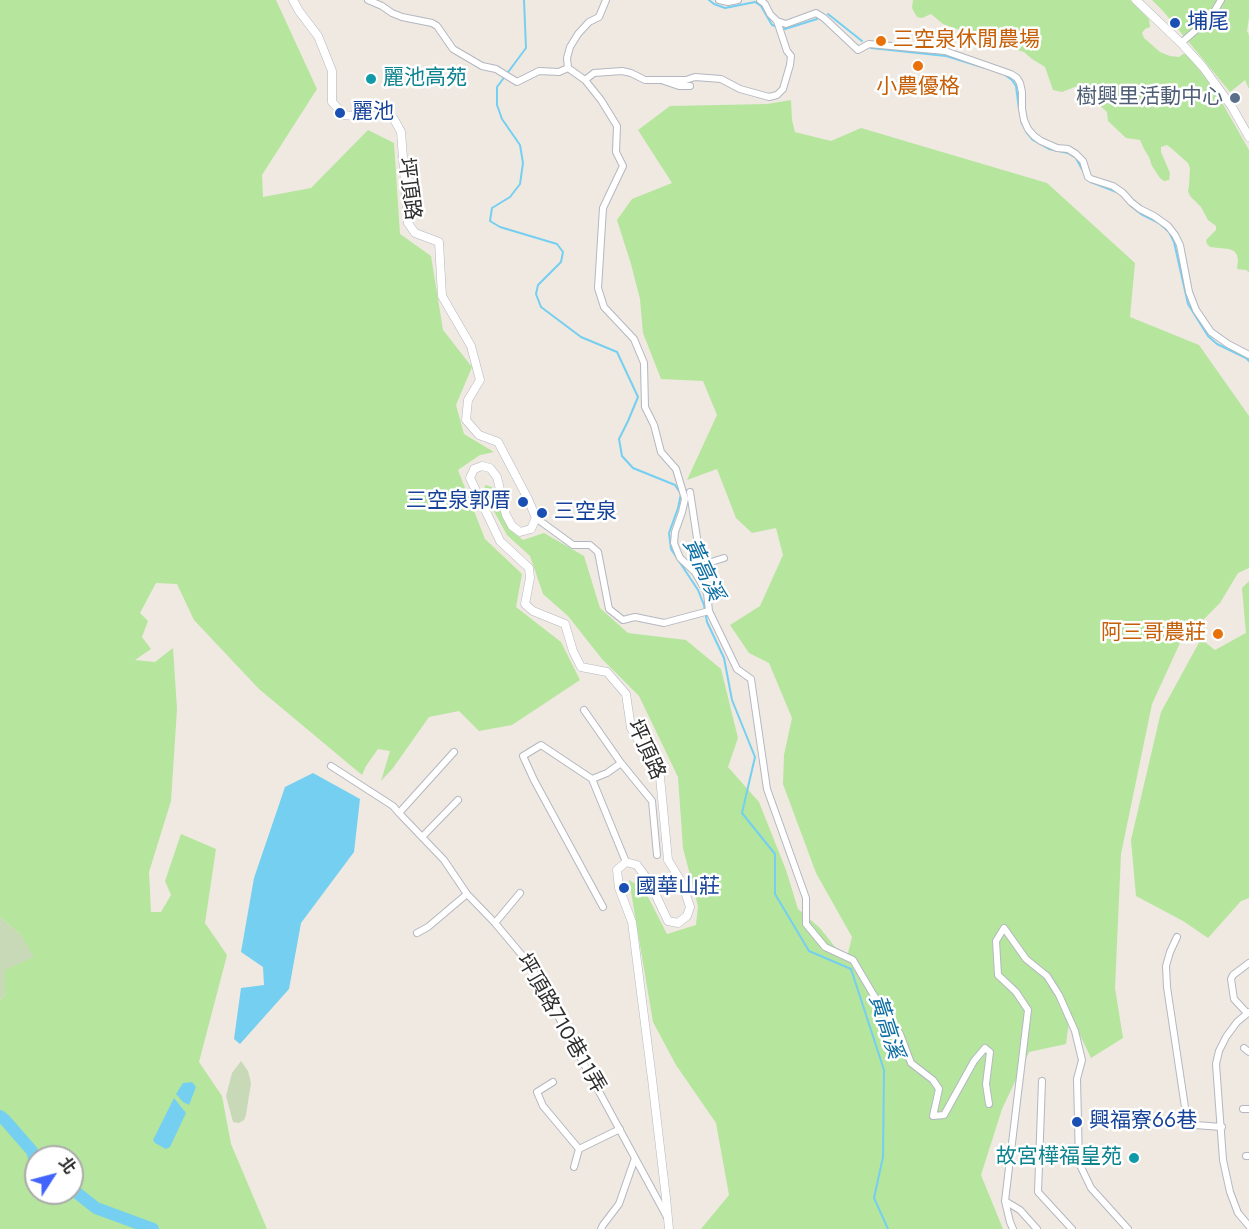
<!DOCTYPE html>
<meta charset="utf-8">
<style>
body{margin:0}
#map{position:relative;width:1249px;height:1229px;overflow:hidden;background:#efe9e1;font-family:Jost,"Noto Sans TC",sans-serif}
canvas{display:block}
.north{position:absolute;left:24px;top:1145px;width:60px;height:60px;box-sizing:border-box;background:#fff;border:2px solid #ababab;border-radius:50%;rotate:54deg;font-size:16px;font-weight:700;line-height:24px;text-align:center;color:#2e2e2e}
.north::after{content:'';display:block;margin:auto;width:21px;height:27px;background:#4264fb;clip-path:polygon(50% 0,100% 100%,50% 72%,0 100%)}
</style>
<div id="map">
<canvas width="1249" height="1229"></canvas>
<div class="north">北</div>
</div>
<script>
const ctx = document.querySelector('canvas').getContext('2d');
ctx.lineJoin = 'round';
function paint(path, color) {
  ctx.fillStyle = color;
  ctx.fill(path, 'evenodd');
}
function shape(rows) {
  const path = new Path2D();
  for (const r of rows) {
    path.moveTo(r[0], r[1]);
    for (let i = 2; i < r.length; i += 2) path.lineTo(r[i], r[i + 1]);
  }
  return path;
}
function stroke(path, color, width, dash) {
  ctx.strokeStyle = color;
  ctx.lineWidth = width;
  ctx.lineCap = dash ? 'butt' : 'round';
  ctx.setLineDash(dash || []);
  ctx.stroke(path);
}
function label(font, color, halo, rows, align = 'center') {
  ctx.font = font + ' Jost,"Noto Sans TC",sans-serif';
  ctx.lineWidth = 5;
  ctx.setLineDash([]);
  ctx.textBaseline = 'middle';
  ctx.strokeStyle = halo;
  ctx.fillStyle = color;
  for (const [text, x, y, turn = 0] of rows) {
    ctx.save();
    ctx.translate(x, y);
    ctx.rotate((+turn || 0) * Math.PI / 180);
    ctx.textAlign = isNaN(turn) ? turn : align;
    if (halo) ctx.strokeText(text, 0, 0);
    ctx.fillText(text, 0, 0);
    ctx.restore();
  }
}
paint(shape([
 [0,0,276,0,317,89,262,175,263,197,311,188,368,130,394,143,400,234,431,256,443,330,472,367,456,405,464,434,494,452,480,455,458,470,485,539,522,574,516,607,561,642,580,680,512,725,479,731,459,711,429,717,393,768,381,781,390,751,378,749,366,766,362,775,259,689,194,620,177,584,156,583,140,613,148,621,142,637,151,649,135,660,155,662,173,648,177,709,171,801,149,872,151,912,161,912,171,895,165,881,181,834,216,849,205,923,227,955,199,1062,222,1096,231,1144,267,1229,0,1229,0,1000,5,995,5,970,20,934,0,917],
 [36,1157,72,1157,72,1193,36,1193],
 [913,0,1130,0,1149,19,1150,27,1145,29,1142,33,1144,38,1160,52,1170,56,1179,57,1183,54,1188,55,1216,92,1249,150,1249,272,1246,270,1237,269,1238,260,1237,255,1234,251,1229,249,1210,247,1207,244,1206,240,1216,230,1216,226,1208,220,1201,207,1190,196,1188,191,1189,186,1190,168,1188,163,1171,148,1167,145,1161,147,1161,152,1170,173,1169,180,1164,181,1160,178,1152,166,1149,157,1144,149,1140,140,1126,138,1108,121,1107,112,1096,102,1095,92,1089,85,1085,83,1062,92,1053,90,1045,67,1032,59,1024,52,1006,47,943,24,931,14,922,18,917,17,912,8],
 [1152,0,1249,0,1249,18,1247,31,1249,35,1249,89,1245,80,1230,92,1163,11],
 [791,100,792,120,795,132,831,141,861,128,1047,183,1135,263,1130,317,1199,345,1249,416,1249,568,1238,573,1220,603,1180,643,1152,704,1121,854,1115,988,1123,1038,1091,1058,1070,1014,1066,1044,1029,1052,1002,1109,981,1175,1003,1229,701,1229,729,1195,716,1123,676,1065,653,1022,629,880,644,889,667,934,696,925,698,906,683,848,678,777,639,696,602,659,568,616,543,594,530,556,507,535,484,493,485,485,492,487,509,529,523,540,544,533,584,556,600,608,628,633,686,640,721,669,738,738,728,767,759,802,786,870,798,909,820,928,846,961,852,937,816,873,783,784,784,755,792,718,769,663,749,653,730,625,760,606,783,555,776,528,752,533,736,518,717,469,687,480,717,415,703,381,661,379,643,333,640,299,631,264,617,220,632,199,672,183,638,130,670,106,767,104],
 [1249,581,1249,898,1241,901,1208,938,1183,921,1136,896,1131,840,1161,712,1201,639,1215,650,1246,633,1242,588]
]), '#b6e59e');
paint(shape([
 [0,917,20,934,34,957,5,970,5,995,0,1000],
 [241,1061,248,1071,251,1083,246,1115,244,1120,239,1123,233,1122,226,1096,232,1073]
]), '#c8d9b8');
paint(shape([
 [313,773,360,799,354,852,301,923,289,989,240,1044,234,1039,241,988,264,985,263,967,241,952,254,878,285,787],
 [192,1082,196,1087,189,1105,183,1102,176,1094,183,1083],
 [174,1098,186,1113,170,1147,166,1149,155,1143,153,1140]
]), '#75cff0');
stroke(shape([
 [524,0,526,48,497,87,497,105,502,119,520,145,523,163,520,184,510,197,492,208,490,221,500,227,557,244,563,252,561,262,538,285,536,294,541,307,581,337,617,352,638,397,628,421,619,439,622,456,633,468,675,485,681,494,678,508,669,533,671,549,698,590,704,605,707,622,724,658,732,700,755,757,742,813,775,854,775,894,809,951,851,969,884,1070,883,1157,874,1198,888,1229],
 [709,0,714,4,725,8,755,2,761,6,772,25,785,29,817,19],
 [828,14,862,41],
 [871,48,946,56,985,68],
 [1005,75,1012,80,1016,86,1019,109],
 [1021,121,1027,133,1033,140,1049,149,1068,153,1076,158,1084,173],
 [1091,182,1119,193],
 [1131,206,1141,214,1159,223,1169,232,1174,242,1188,304,1208,336,1217,344,1246,358,1249,361]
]), '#75cff0', 2);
stroke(shape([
 [0,1116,5,1120,32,1151,36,1164],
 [72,1189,96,1208,153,1229]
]), '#75cff0', 12);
const minor = shape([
 [368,0,382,6,392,13,402,17,432,23,437,26,453,49,482,66,496,69,517,82,539,71,559,72,568,68],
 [606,0,599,17,589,22,578,34,570,47,567,58,568,68,585,80,601,100,617,126,616,152,623,166,603,208,598,288,604,307,634,339,644,363,645,407,654,425,661,452,676,469,685,499,682,512,675,532,674,543,680,558,695,572,707,593,709,611,737,669,751,679,767,789,806,898,806,924,825,947,853,960,873,994,900,1034,911,1063,933,1080,939,1089,933,1116,944,1115,974,1061,985,1048,990,1052,986,1084,989,1104],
 [719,0,728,2,738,0],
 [760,0,765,4,770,14,777,21,786,24,816,13,824,18,858,50,869,44,945,51,1011,74,1017,78,1020,83,1022,92,1022,109,1024,120,1028,129,1034,136,1041,141,1057,148,1068,149,1076,154,1083,161,1088,177,1091,179,1113,186,1123,193,1131,202,1140,209,1154,216,1168,226,1175,235,1180,245,1189,292,1196,310,1211,332,1228,344,1249,355],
 [1181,43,1211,17,1221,0],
 [585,80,594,73,622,71,631,73,645,80,686,80,695,77,721,79,740,89,769,97,777,95,783,89,790,65,791,56,787,51,777,21],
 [664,81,679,86,690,86],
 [690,492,699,551,695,572,708,563,724,558],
 [536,518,573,545,590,545,598,552,609,609,623,620,635,617,664,623,709,611],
 [584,710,621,763],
 [331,766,393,806,399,813,444,860,467,894,495,923,531,966,667,1217],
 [592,779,626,862],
 [399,813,454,752],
 [422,837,458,800],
 [603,907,534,780,523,756,541,745,592,779,607,773,621,763,652,801,657,855],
 [495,923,520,893],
 [417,933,428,927,467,894],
 [1177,937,1170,952,1166,966,1167,987,1186,1114,1195,1125,1222,1127],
 [1249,1012,1237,1022,1226,1037,1219,1051,1216,1064,1223,1160,1230,1192,1238,1213,1249,1226],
 [1247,1013,1234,999,1231,979,1233,975,1249,963],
 [1244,1048,1249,1052],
 [1042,1081,1038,1192,1072,1229],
 [553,1082,537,1092,543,1106,579,1149,620,1129],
 [1243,1109,1249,1109],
 [1246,1156,1249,1156],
 [574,1167,579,1149],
 [1005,1201,1020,1210,1037,1229],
 [601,1229,603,1225,619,1204,635,1158],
 [1013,1229,1010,1222,1005,1201,1028,1010,1016,992,998,975,996,941,1004,928,1026,959,1047,976,1059,995,1075,1031,1082,1060,1077,1079,1079,1163,1091,1188,1128,1229]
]);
const tertiary = shape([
 [293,0,299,11,318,36,332,71,332,102,344,115,362,117,381,115,394,119,401,132,408,223,415,233,439,242,442,296,471,346,480,380,468,400,466,420,479,435,498,442,528,499,536,518,531,529,520,532,512,526,506,515,497,477,490,468,482,466,474,469,470,478,500,541,529,568,530,578,525,604,533,611,565,624,573,651,581,667,607,672,626,694,631,728,660,777,668,860,682,883,690,907,687,916,678,923,668,921,650,883,637,865,626,862,617,870,619,888,632,922,652,1079,666,1198,669,1229],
 [1136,0,1181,43,1203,67,1232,107,1249,137]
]);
stroke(minor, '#b4b7c1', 8);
stroke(tertiary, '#b4b7c1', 9);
stroke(minor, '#fff', 6);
stroke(tertiary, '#fff', 8);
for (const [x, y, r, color] of [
 [1175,23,6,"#1a4fb4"],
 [881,41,6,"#e8710a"],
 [918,66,6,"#e8710a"],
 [371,79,6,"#0f9aa8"],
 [1235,98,6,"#5c6f8a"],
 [340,113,6,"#1a4fb4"],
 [523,502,6,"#1a4fb4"],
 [542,513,6,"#1a4fb4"],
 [1218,634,6,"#e8710a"],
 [624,888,6,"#1a4fb4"],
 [1077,1122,6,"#1a4fb4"],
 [1134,1158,6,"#0f9aa8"]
]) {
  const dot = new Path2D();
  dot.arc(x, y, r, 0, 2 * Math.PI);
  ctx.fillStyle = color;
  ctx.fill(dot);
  stroke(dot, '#fff', 2);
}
label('21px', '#164399', '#fff', [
 ["埔尾",1187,23],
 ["麗池",352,113],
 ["三空泉郭厝",511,502,"right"],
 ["三空泉",554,513],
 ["國華山莊",636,888],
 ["興福寮66巷",1089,1122]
], 'left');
label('21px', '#c56008', '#fff', [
 ["三空泉休閒農場",893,41],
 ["小農優格",918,88,"center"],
 ["阿三哥農莊",1206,634,"right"]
], 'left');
label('21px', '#0d838f', '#fff', [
 ["麗池高苑",383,79],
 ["故宮樺福皇苑",1122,1158,"right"]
], 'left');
label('21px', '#4e5e75', '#fff', [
 ["樹興里活動中心",1223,98]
], 'right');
label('21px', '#2e2e2e', '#fff', [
 ["坪頂路",408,189,83],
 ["坪頂路",645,750,66],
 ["坪頂路710巷11弄",560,1024,60]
]);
label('italic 22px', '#0d6fa3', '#fff', [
 ["黃高溪",702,570,65],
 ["黃高溪",885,1027,72]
]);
</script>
